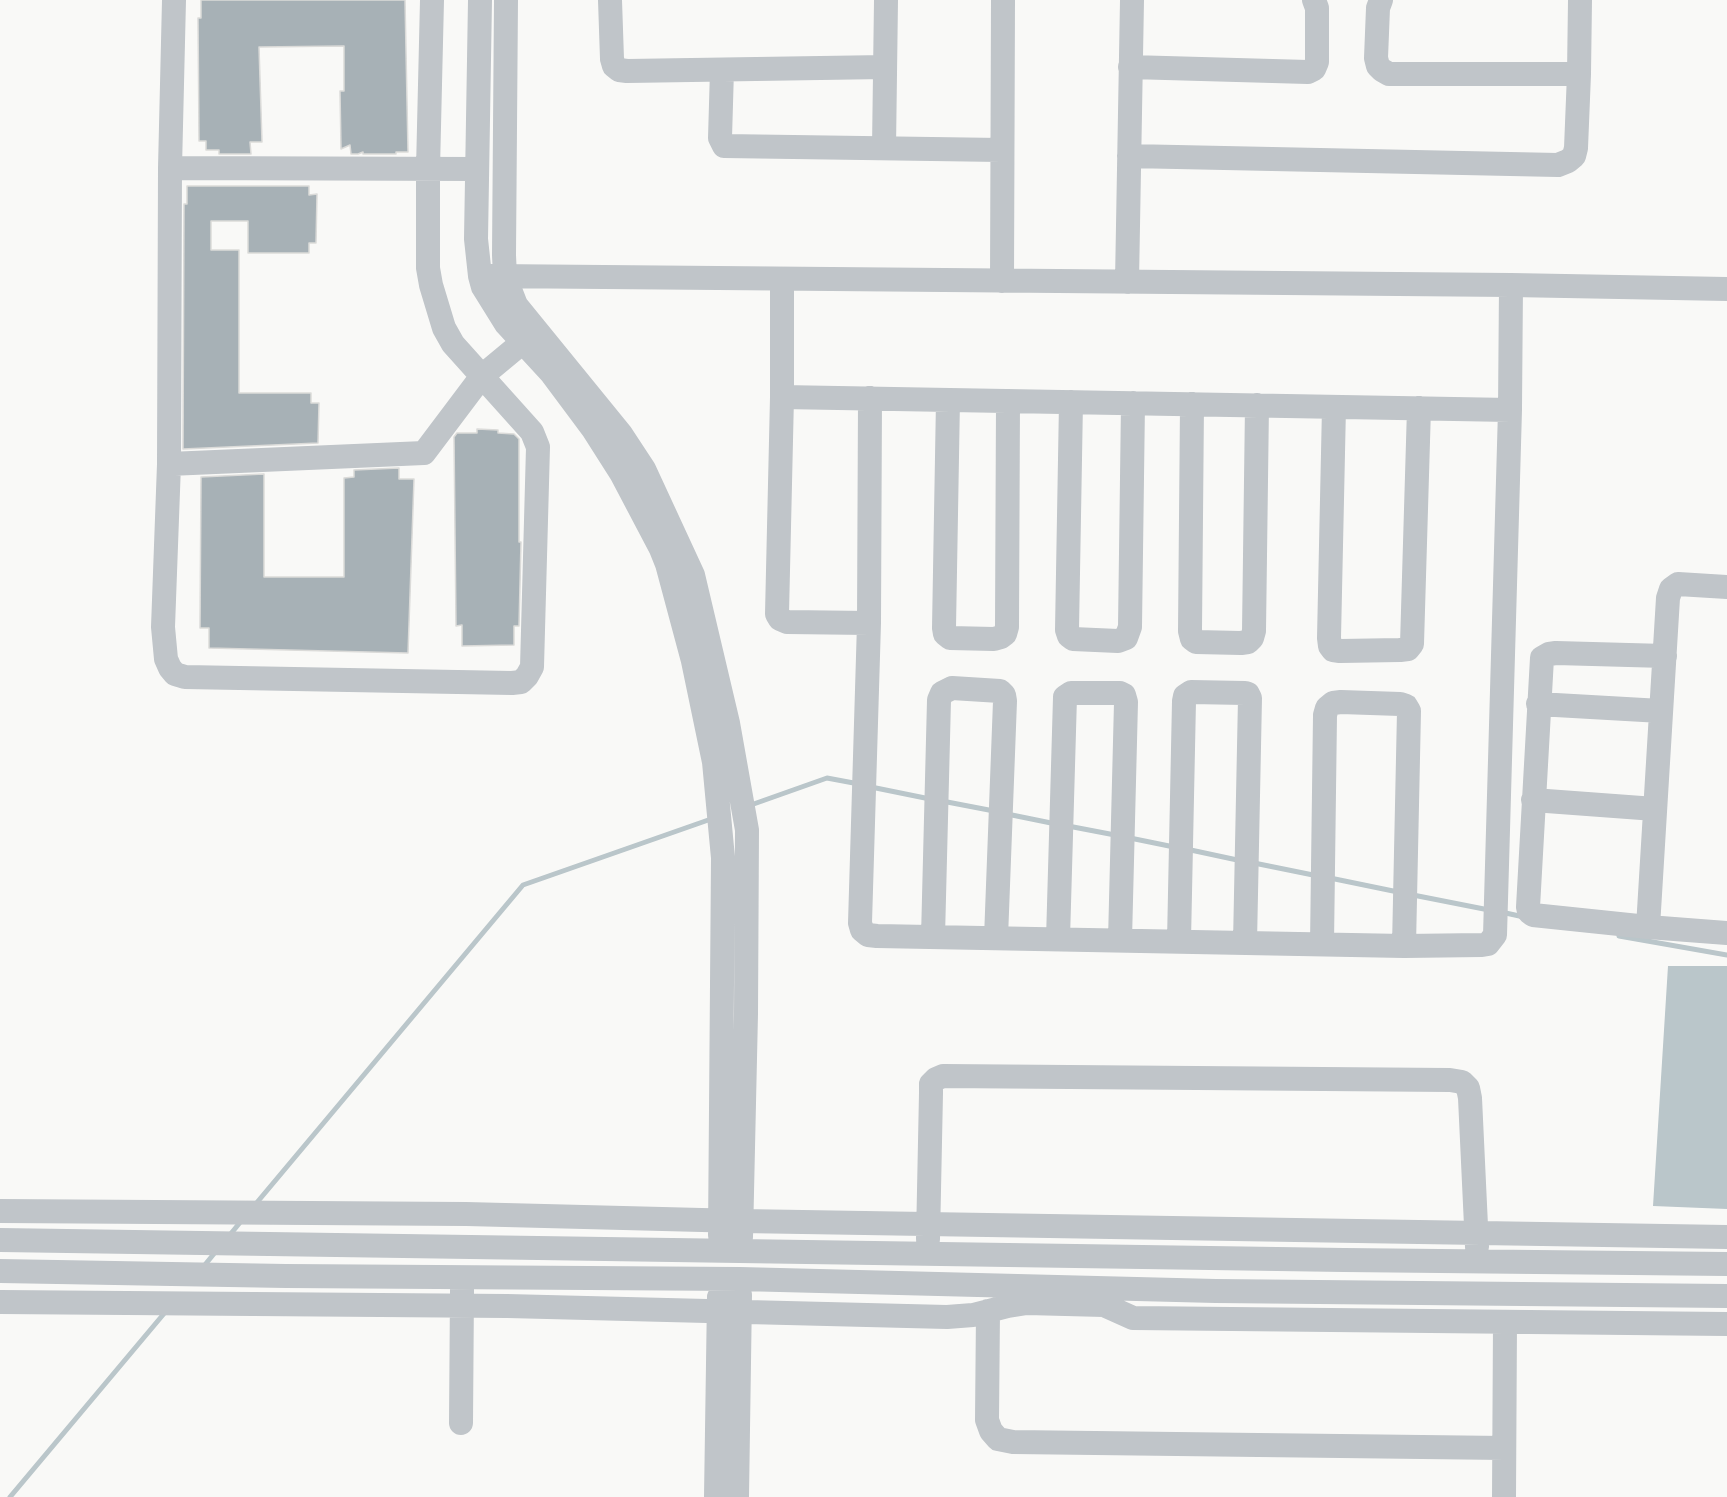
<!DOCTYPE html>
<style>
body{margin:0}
canvas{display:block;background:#f9f9f7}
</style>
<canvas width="1727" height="1497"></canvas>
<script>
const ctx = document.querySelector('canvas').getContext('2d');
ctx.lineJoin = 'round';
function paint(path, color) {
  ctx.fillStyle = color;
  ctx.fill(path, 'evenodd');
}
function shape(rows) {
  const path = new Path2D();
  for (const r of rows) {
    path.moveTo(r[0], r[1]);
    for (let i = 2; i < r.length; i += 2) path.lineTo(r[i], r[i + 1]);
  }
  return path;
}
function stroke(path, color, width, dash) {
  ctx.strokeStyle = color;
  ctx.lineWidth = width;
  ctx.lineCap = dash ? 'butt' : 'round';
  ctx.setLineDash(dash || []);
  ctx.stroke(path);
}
paint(shape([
 [1668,966,1727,966,1727,1209,1653,1206]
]), '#bac6ca');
stroke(shape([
 [871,787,930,799],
 [942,801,994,811],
 [748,806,827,778,859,784],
 [1007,814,1056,824],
 [1068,826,1115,835],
 [1130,838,1174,847],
 [1186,849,1242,861],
 [1254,863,1318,876],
 [1330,878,1398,892],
 [1413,895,1489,910],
 [1501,912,1524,917],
 [1619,936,1727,955],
 [254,1206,523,885,714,818],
 [229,1236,242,1220],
 [204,1266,217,1250],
 [10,1497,167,1310]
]), '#bac6ca', 5);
const building = shape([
 [201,0,405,0,408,152,396,152,396,154,363,154,363,152,358,154,351,154,350,145,341,149,340,91,344,91,344,46,259,47,262,142,250,142,251,154,219,154,219,150,206,150,206,141,199,141,198,18,201,18,201,0],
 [187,186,309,186,309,195,317,194,316,243,309,243,309,253,248,253,248,221,211,221,211,250,239,250,239,393,311,393,311,403,319,403,318,443,183,449,184,204,187,204,187,186],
 [477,429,498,430,498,433,514,434,519,439,519,542,521,542,519,626,514,626,514,645,462,646,462,625,456,626,454,437,457,433,477,433,477,429],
 [399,468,399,479,414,479,408,653,209,648,209,628,200,628,201,477,264,474,264,577,344,577,344,478,354,477,354,470,399,468]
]);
paint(building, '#a7b1b6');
stroke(building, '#dbdbd9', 1.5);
stroke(shape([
 [174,0,170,168,169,464,163,627,166,659,170,668,175,674,185,677,512,683,521,682,527,676,532,667,538,447,532,432,453,344,444,328,431,285,428,268,428,169,432,0],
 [480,0,476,239,480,276,483,287,506,324,552,374,593,429,621,473,661,549,667,564,693,661,714,762,723,858,720,1235],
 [506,0,504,255,505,277,516,305,621,434,644,469,693,575,728,723,747,830,746,1014,741,1237],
 [610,0,612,59,614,66,619,70,627,71,885,67],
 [1381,0,1378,8,1376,58,1378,66,1382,70,1389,74,1579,74],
 [1130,67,1308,72,1314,69,1317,62,1317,8,1314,0],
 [722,70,720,138,724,146,1001,150],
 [884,148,886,0],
 [1129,156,1558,165,1568,161,1574,156,1576,148,1579,74,1580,0],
 [170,168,477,169],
 [491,276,1511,285,1727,289],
 [782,279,782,397,777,614,780,619,787,622,869,623],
 [1002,281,1003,0],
 [1127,282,1132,0],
 [782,397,1510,410],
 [870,398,869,623,860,923,862,930,868,935,877,936,1404,946,1482,945,1488,944,1495,935,1510,410,1511,285],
 [948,400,944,628,945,634,950,638,994,639,1001,637,1005,634,1007,627,1008,401],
 [1071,402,1067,630,1069,636,1073,639,1118,641,1126,638,1130,627,1133,403],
 [1192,404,1190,631,1192,639,1196,642,1241,643,1248,642,1252,638,1254,631,1257,405],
 [1334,407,1329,638,1330,646,1333,650,1340,651,1400,650,1408,649,1412,644,1419,408],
 [169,464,424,453,482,376,523,342],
 [1665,656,1556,653,1549,654,1542,658,1528,907,1529,912,1533,915,1648,927,1727,933],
 [1538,704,1661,711],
 [1533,800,1655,809],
 [1648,927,1668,598,1671,589,1678,584,1727,587],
 [933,937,939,700,942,693,952,688,1000,691,1004,695,1005,701,996,938],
 [1058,939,1065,697,1071,693,1120,693,1124,695,1126,702,1120,940],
 [1179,941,1184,701,1185,696,1191,692,1245,693,1248,694,1250,698,1245,943],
 [1322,944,1325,715,1327,708,1333,703,1341,702,1400,704,1406,706,1409,711,1404,946],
 [0,1211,466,1214,741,1221,1727,1237],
 [928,1239,931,1093,931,1084,936,1079,943,1076,1450,1080,1462,1082,1468,1088,1470,1098,1477,1247],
 [0,1240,1344,1260,1727,1264],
 [0,1271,286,1276,740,1279,1216,1291,1727,1296],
 [0,1302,507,1306,947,1317,973,1315,1008,1306,1027,1303,1104,1305,1133,1318,1727,1324],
 [988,1311,987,1420,991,1431,998,1439,1013,1442,1504,1448],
 [461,1423,462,1290],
 [716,1497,719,1297],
 [737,1497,740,1295],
 [1504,1497,1505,1322]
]), '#c0c5c9', 24);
</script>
